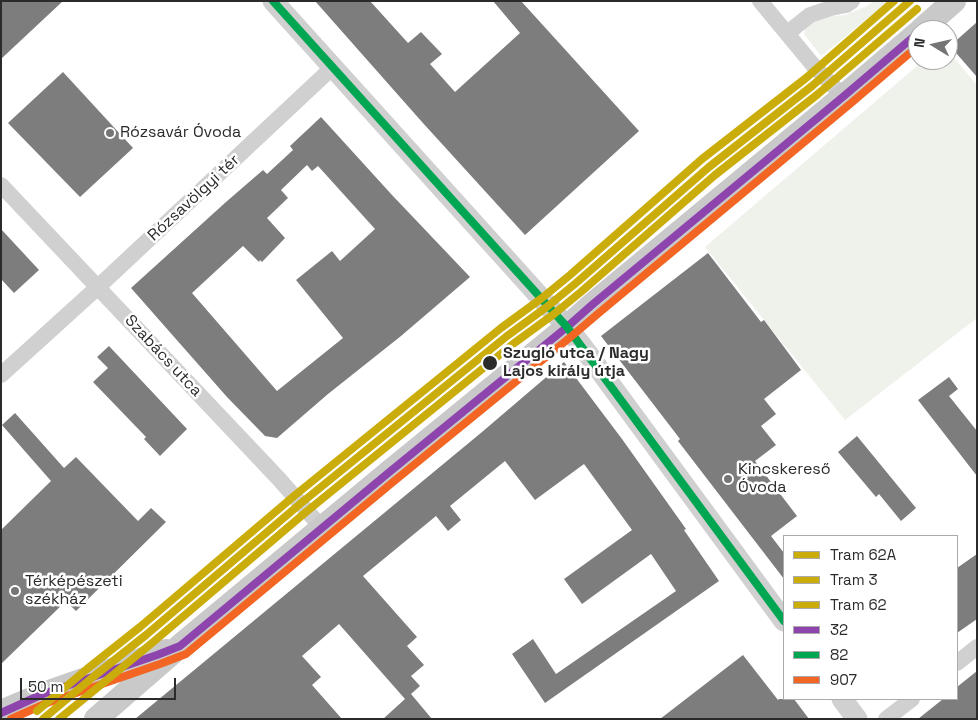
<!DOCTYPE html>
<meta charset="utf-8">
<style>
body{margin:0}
#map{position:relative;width:978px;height:720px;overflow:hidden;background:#fff;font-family:"Space Grotesk",sans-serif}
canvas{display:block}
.frame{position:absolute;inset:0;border:2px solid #2b2b2b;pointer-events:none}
.legend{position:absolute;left:783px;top:535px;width:175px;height:165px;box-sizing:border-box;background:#fff;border:1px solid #aaa;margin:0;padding:6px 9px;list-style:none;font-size:15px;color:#2b2b2b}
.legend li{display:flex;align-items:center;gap:10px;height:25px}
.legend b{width:25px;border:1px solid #aaa}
.north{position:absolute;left:908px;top:20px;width:50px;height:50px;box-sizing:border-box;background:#fff;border:1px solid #aaa;border-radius:50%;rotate:279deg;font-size:14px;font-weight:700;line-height:20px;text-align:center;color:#2b2b2b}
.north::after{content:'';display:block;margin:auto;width:18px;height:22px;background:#757575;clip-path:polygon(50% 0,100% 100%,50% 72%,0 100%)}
.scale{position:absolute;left:20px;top:678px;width:156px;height:22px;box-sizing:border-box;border:2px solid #2b2b2b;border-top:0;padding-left:6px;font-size:15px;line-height:18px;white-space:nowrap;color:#2b2b2b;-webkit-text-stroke:4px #fff;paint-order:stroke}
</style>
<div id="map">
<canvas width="978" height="720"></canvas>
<div class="frame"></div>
<ul class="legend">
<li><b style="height:6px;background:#caad0b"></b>Tram 62A</li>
<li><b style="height:6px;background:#caad0b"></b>Tram 3</li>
<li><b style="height:6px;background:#caad0b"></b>Tram 62</li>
<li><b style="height:6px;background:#8e44ad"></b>32</li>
<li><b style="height:6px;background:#00a651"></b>82</li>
<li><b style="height:6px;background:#f26522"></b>907</li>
</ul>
<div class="north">N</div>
<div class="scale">50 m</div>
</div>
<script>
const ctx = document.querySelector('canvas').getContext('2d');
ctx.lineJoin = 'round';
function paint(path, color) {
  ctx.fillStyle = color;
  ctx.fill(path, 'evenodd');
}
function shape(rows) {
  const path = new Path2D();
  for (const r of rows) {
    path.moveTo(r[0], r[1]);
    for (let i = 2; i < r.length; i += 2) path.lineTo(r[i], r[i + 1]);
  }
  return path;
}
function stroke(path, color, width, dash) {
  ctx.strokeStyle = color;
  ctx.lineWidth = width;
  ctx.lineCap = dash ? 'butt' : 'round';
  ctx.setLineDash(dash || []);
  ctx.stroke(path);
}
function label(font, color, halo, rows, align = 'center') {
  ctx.font = font + ' "Space Grotesk",sans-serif';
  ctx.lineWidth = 5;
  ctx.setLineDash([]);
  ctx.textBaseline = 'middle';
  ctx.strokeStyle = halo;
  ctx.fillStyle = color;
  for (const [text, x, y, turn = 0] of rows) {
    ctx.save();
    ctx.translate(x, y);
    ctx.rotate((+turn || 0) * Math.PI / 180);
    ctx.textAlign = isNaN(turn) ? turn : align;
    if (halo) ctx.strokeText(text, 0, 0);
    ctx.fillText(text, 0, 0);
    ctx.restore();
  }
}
paint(shape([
 [874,1,890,1,821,56,804,34,806,25,827,17,845,15,867,6],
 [948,51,977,85,977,318,845,420,705,247,924,60,948,60]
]), '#eef2eb');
paint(shape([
 [1,1,63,1,1,59],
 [315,1,370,1,408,43,421,32,442,54,430,64,455,92,520,33,493,1,521,1,639,131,525,235,422,122],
 [977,22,977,77,950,46],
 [63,72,133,148,80,197,8,123],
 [321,117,392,195,470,277,401,336,328,394,277,438,265,436,227,397,131,288,226,202,263,170,267,174,293,150,290,146],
 [307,165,312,171,318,166,375,229,340,261,332,251,296,280,343,338,277,391,192,293,243,246,259,262,260,260,262,262,285,238,267,218,288,198,281,190],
 [1,229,39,270,14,293,1,279],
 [708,253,761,322,764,320,801,370,764,399,776,414,761,426,776,445,755,461,797,516,771,536,784,553,784,579,678,441,680,439,601,336],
 [109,346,187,429,160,456,144,439,146,437,93,382,108,368,97,357],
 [564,362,622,439,686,529,684,530,719,581,545,703,512,654,533,639,556,674,676,591,651,554,582,604,564,579,632,530,584,464,535,500,505,461,450,506,461,520,448,531,436,516,363,576,417,637,407,646,424,665,411,676,420,686,411,694,432,719,383,719,405,699,339,624,302,656,321,677,312,685,342,719,135,719,482,432],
 [949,377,958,389,949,396,977,431,977,476,918,400],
 [15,413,64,468,76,457,138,521,151,508,166,522,76,611,66,601,1,664,1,530,51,481,2,425],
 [857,436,916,508,901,521,879,494,876,497,838,452],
 [977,554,977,619,957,633,957,568],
 [743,655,778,700,779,699,794,699,809,719,660,719],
 [977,671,977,719,918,719,943,699,957,699,957,687]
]), '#7d7d7d');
stroke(shape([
 [760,1,813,65,830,83,844,96],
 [788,34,795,27,810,15,831,8,846,5,852,1],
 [1,185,279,479,322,528],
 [1,375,98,287,333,67],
 [957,663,977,647],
 [886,719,912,699]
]), '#d0d0d0', 16);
stroke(shape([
 [273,1,524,279,567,327,582,346,784,621],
 [842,699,857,719]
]), '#d0d0d0', 21);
stroke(shape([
 [921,30,954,1],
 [1,713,8,709,43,694,166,651],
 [96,719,180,646,387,474,567,327,593,304,844,96,918,33]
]), '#c9c9c9', 24);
stroke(shape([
 [1,713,43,694,157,655,180,646,387,474,567,327,593,304,844,96,918,33]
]), '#8e44ad', 8);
stroke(shape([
 [273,1,567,327,784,621]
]), '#00a651', 8);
stroke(shape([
 [11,719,47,703,160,664,186,654,393,482,573,335,600,312,850,104,918,46]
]), '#f26522', 8);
stroke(shape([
 [43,719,93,677,146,635,300,504,507,336,548,306,576,283,709,167,812,86,910,1]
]), '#caad0b', 8);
stroke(shape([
 [59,719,152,643,306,512,513,344,554,314,582,291,715,175,818,94,917,9]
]), '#caad0b', 8);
stroke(shape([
 [37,711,87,669,140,627,294,496,501,328,542,298,570,275,702,159,806,78,894,1]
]), '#caad0b', 8);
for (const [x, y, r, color] of [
 [110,133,5,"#757575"],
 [490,363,8,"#2b2b2b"],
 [728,479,5,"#757575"],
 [15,591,5,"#757575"]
]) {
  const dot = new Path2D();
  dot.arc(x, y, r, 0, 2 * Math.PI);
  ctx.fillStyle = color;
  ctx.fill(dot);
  stroke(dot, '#fff', 2);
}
label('16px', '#2b2b2b', '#fff', [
 ["Rózsavár Óvoda",120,133],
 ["Kincskereső",738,470],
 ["Óvoda",738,488],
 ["Térképészeti",25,582],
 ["székház",25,600]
], 'left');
label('16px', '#2b2b2b', '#fff', [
 ["Rózsavölgyi tér",194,198,-43],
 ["Szabács utca",163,356,47]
]);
label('bold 16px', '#2b2b2b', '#fff', [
 ["Szugló utca / Nagy",503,354],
 ["Lajos király útja",503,372]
], 'left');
</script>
